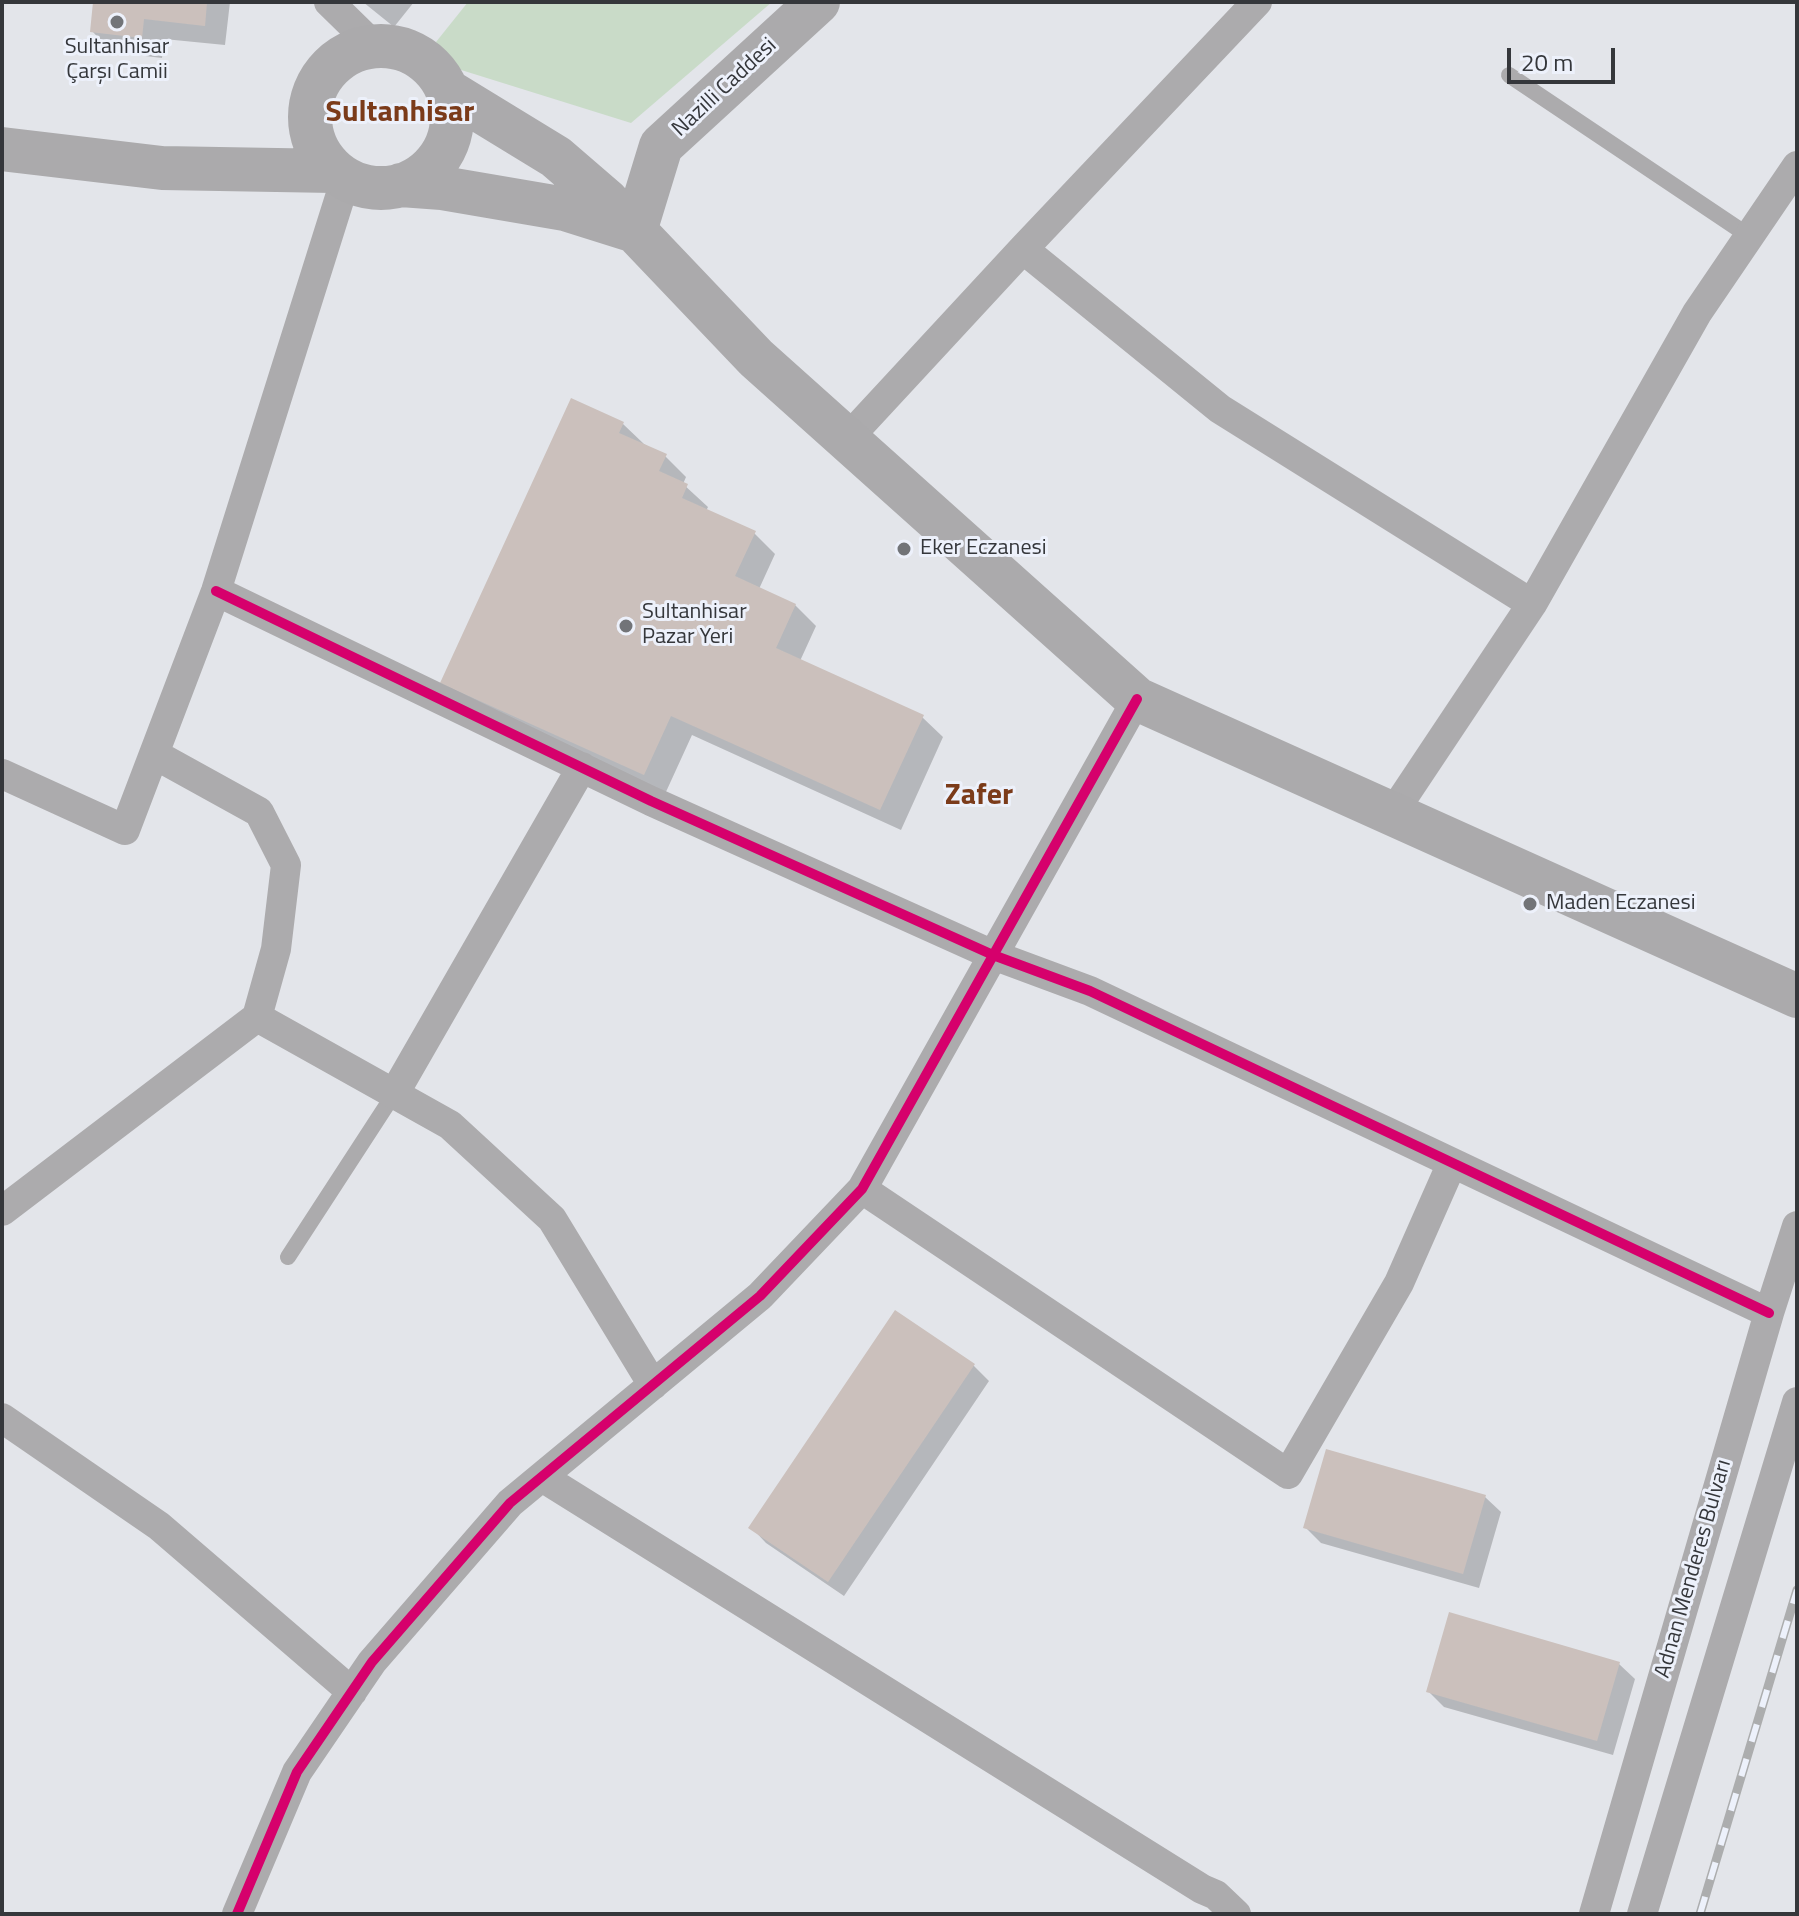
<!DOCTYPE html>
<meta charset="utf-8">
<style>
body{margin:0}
#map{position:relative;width:1799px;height:1916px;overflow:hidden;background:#e3e5ea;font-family:"Titillium Web",sans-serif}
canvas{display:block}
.frame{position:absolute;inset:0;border:4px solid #35373b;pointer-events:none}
.scale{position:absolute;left:1507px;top:48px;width:108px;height:36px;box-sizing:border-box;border:4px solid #35373b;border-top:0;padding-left:10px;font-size:24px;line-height:28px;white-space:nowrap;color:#35373b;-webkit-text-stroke:6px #edf1fb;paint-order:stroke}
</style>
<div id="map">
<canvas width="1799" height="1916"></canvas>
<div class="frame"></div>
<div class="scale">20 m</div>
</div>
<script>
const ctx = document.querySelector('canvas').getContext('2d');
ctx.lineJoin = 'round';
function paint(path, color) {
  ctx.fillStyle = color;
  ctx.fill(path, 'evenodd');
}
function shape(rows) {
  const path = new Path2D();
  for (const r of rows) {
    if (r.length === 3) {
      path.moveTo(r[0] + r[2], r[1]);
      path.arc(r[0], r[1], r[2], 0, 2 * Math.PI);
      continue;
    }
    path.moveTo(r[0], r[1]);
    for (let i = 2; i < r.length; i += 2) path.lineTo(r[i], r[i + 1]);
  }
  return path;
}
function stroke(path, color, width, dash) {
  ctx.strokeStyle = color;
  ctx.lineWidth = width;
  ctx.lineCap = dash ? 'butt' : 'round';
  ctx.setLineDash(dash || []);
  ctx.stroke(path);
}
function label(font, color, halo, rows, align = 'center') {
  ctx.font = font + ' "Titillium Web",sans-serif';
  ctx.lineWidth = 6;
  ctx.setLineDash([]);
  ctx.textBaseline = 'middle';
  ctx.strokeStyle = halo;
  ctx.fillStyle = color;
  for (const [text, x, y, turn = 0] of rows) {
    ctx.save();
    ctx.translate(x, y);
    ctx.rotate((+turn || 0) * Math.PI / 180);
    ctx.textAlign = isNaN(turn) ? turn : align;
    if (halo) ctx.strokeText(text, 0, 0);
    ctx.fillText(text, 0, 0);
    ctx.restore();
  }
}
paint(shape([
 [468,2,772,2,631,123,458,69,436,42]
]), '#c9dbc8');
paint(shape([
 [95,2,230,2,225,45,164,39,162,58,112,52,92,31],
 [363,2,414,2,394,27],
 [572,400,623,424,644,444,665,456,686,477,683,484,708,507,706,511,754,533,775,554,759,589,795,605,816,626,800,661,922,717,943,737,901,830,692,735,665,794,464,703,443,682],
 [896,1313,974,1366,989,1381,844,1596,766,1543,751,1527],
 [1485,1497,1501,1512,1479,1588,1321,1543,1305,1527],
 [1619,1664,1635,1679,1613,1755,1444,1707,1428,1691]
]), '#0003');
paint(shape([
 [93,2,207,2,205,26,144,19,142,38,90,32],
 [571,398,624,422,619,433,667,454,659,471,688,484,682,498,756,531,735,576,796,604,776,648,924,715,880,810,671,716,644,775,440,683],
 [895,1310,975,1364,828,1582,748,1528],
 [1326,1449,1486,1495,1463,1574,1303,1528],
 [1449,1612,1620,1662,1597,1741,1426,1692]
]), '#cbc0bc');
stroke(shape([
 [1509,75,1749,236],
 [288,1257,394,1094]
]), '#acabad', 16);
stroke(shape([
 [329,2,374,46],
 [1023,249,1220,409,1532,604],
 [847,439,1023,249,1257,2],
 [216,591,651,801,993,955,1090,991,1769,1313],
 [2,774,125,830,216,591,346,178],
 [1392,814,1532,604,1697,313,1797,166],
 [257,1017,450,1125,552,1219,653,1385],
 [394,1094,582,767],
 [862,1189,1288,1474,1399,1283,1452,1163],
 [2,1211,257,1017,276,949,286,865,259,812,154,754],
 [2,1418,159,1526,352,1692],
 [542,1477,1202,1889,1216,1895,1236,1914],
 [237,1914,297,1772,372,1662,510,1503,760,1296,862,1189,1137,699],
 [1594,1914,1769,1313,1797,1226],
 [1642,1914,1797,1402]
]), '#acabad', 30);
stroke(shape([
 [818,2,661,146,635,231,756,358,1137,699,1797,996],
 [381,117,71],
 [2,149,162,168,334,171],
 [401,185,442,188,565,209,635,231,607,201,556,157,448,91]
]), '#abaaac', 44);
const rail = shape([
 [1700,1914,1797,1590]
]);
stroke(rail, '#acadae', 9);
stroke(rail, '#edf1fb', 6, [18]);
stroke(shape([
 [216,591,651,801,993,955,1090,991,1769,1313],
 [237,1914,297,1772,372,1662,510,1503,760,1296,862,1189,1137,699]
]), '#d6006c', 10);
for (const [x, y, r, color] of [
 [117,22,8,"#727478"],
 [904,549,8,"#727478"],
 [626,626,8,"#727478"],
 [1530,904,8,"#727478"]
]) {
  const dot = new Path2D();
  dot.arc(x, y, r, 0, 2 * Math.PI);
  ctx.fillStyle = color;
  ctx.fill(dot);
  stroke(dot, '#edf1fb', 3);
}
label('22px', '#35373b', '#edf1fb', [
 ["Sultanhisar",117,48,"center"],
 ["Çarşı Camii",117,73,"center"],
 ["Eker Eczanesi",920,549],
 ["Sultanhisar",642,613],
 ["Pazar Yeri",642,638],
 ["Maden Eczanesi",1546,904]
], 'left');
label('22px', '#35373b', '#edf1fb', [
 ["Nazilli Caddesi",725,88,-43],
 ["Adnan Menderes Bulvarı",1694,1569,-74]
]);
label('bold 30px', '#7b3b1a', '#edf1fb', [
 ["Sultanhisar",400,114],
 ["Zafer",979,797]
]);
</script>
